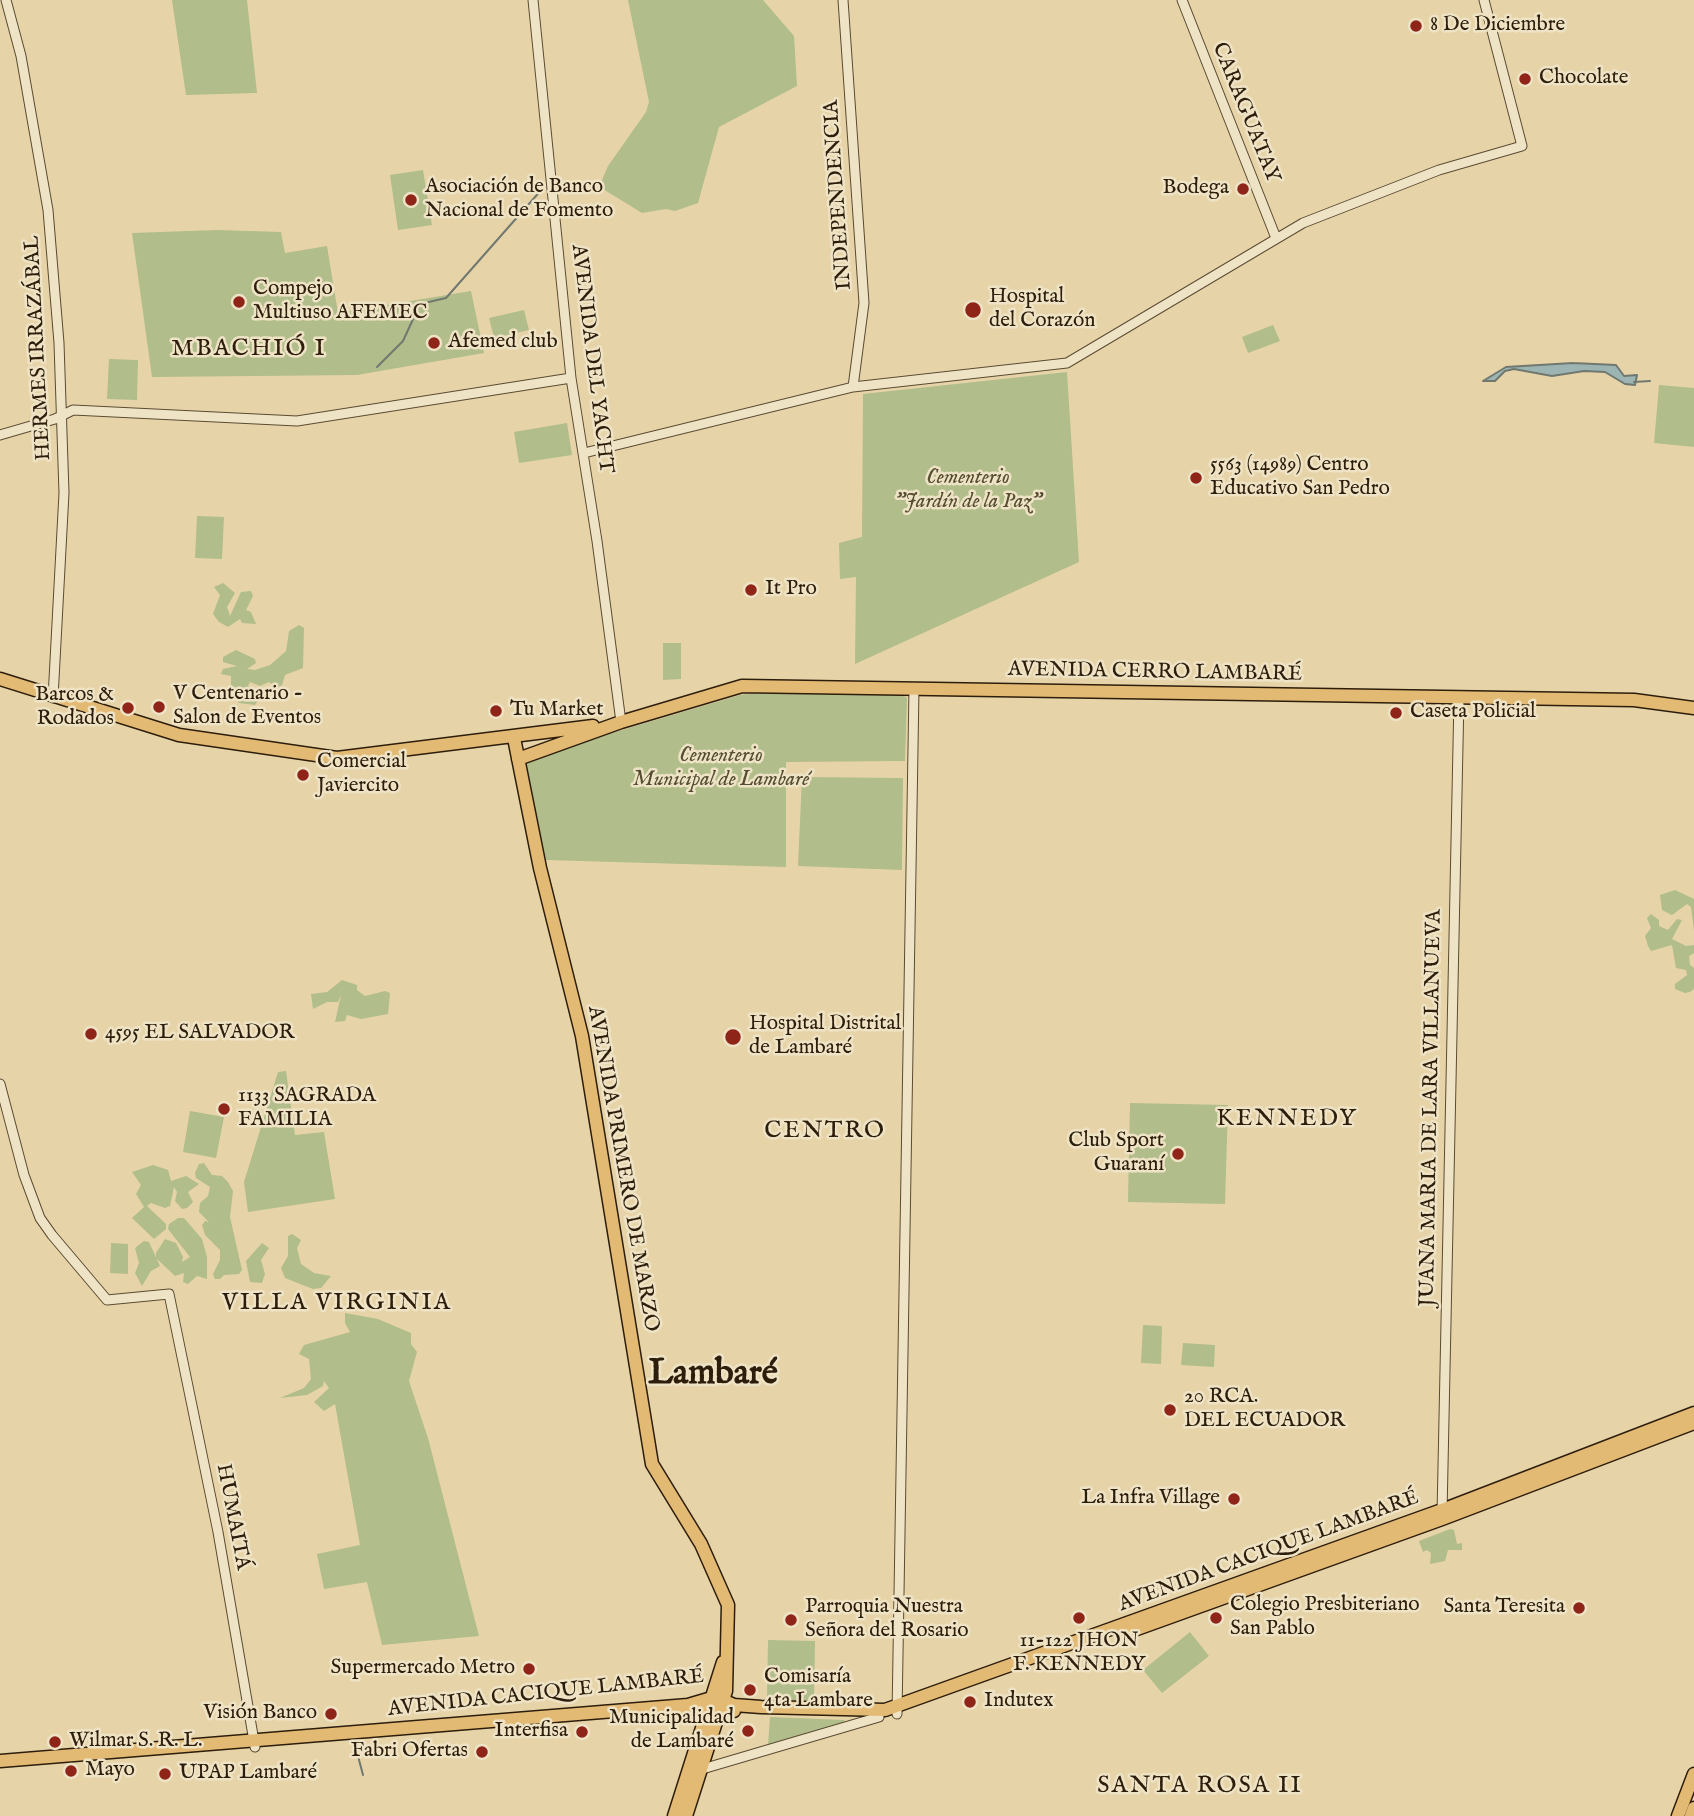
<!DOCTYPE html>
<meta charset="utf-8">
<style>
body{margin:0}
canvas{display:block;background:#e6d4a8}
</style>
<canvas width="1694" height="1816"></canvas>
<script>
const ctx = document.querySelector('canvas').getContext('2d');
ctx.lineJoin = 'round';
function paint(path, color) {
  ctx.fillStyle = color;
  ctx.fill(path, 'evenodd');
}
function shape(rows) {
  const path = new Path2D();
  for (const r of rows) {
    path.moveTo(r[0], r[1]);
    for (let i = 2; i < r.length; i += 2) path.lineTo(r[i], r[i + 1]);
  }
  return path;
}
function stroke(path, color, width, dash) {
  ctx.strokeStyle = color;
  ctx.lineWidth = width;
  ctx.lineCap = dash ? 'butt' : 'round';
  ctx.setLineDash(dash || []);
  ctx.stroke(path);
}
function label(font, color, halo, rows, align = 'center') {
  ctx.font = font + ' "IM FELL English",serif';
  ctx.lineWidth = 5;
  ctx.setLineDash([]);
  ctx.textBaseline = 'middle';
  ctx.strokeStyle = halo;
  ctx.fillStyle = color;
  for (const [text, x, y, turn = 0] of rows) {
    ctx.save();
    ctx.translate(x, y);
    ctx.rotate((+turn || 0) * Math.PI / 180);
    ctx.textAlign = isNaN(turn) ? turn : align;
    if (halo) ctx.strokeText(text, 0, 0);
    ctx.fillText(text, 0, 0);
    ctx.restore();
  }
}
paint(shape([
 [172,0,247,0,257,93,186,95],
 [628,0,763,0,794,36,797,86,719,127,698,203,675,211,666,209,642,213,603,189,602,180,608,166,646,112,649,102],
 [423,170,432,225,398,230,390,175],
 [217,230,281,232,285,253,327,246,338,313,471,291,484,353,357,375,152,377,132,233],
 [524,310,529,330,494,338,489,318],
 [1273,325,1280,341,1248,353,1242,337],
 [109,359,138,360,137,400,107,399],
 [1067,372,1079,562,855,664,856,577,840,579,839,543,862,537,863,394],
 [1659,385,1694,388,1694,447,1654,443],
 [567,423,572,455,519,463,514,432],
 [197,516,224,517,222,559,195,558],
 [223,583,235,593,227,607,230,616,241,592,251,591,253,596,246,610,251,612,256,624,242,623,240,619,228,627,219,622,213,614,220,595,214,587],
 [299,625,304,628,303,668,285,675,282,685,277,688,269,682,260,686,250,682,248,686,261,696,255,705,239,703,231,694,231,676,221,674,223,669,237,666,223,662,223,657,236,650,255,659,256,663,247,669,255,670,270,665,286,651,289,631],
 [663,643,681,643,681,679,663,680],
 [863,691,902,695,907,698,905,761,786,762,786,867,546,860,526,764,531,757,740,695,760,692],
 [802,777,903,778,902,870,798,866],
 [1675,890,1694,899,1694,930,1691,907,1687,904,1672,915,1662,910,1660,895],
 [1651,914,1659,920,1659,926,1668,930,1677,919,1682,920,1672,939,1686,946,1694,945,1694,953,1689,956,1690,965,1694,968,1694,989,1690,992,1685,993,1675,989,1675,984,1687,975,1686,970,1676,968,1672,945,1651,951,1648,946,1645,936,1651,928,1647,918],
 [342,980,357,985,357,990,365,996,385,991,390,993,388,1014,361,1019,347,1015,345,1021,335,1022,341,995,338,1002,327,1002,313,1009,311,994,327,992],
 [286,1071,295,1135,324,1132,335,1199,248,1212,244,1182,278,1072],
 [1130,1103,1228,1105,1225,1204,1128,1202],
 [190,1111,224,1117,216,1158,183,1152],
 [204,1163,212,1175,222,1176,228,1182,233,1191,230,1217,242,1270,239,1274,224,1275,220,1279,215,1279,213,1274,220,1260,220,1250,205,1235,202,1225,205,1221,209,1222,199,1212,200,1203,208,1196,210,1187,196,1178,195,1173,199,1164],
 [153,1165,168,1170,171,1181,186,1176,199,1184,188,1192,193,1202,187,1208,182,1209,175,1201,177,1192,174,1187,170,1206,165,1208,151,1203,147,1206,166,1224,166,1229,154,1239,132,1218,144,1207,136,1194,141,1185,132,1172],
 [178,1218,184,1218,202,1239,207,1257,207,1279,197,1276,188,1284,183,1282,184,1273,175,1276,156,1258,156,1253,165,1239,176,1243,183,1257,182,1262,190,1257,168,1229,169,1224],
 [292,1234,301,1240,297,1248,301,1264,314,1273,331,1276,321,1288,313,1289,285,1278,281,1268,288,1256,288,1236],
 [144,1241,149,1242,160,1266,151,1271,142,1286,135,1273,139,1263,135,1248],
 [111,1243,128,1244,128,1274,110,1273],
 [262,1243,269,1248,261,1260,265,1274,262,1283,250,1282,246,1261],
 [345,1313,378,1319,411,1333,411,1344,417,1352,409,1381,428,1438,479,1636,382,1645,367,1582,324,1589,317,1554,360,1545,335,1404,324,1411,314,1402,329,1388,324,1381,323,1386,307,1395,280,1398,304,1388,311,1379,309,1359,299,1354,304,1345,350,1332,345,1323],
 [1143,1325,1162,1326,1161,1364,1141,1363],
 [1183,1343,1215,1345,1214,1367,1181,1365],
 [1450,1529,1454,1530,1457,1544,1462,1543,1462,1550,1448,1550,1445,1561,1430,1564,1431,1553,1427,1550,1423,1552,1419,1541],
 [1190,1632,1209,1656,1162,1693,1143,1670],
 [768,1640,815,1641,814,1701,767,1700],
 [770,1717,844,1720,845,1723,768,1745]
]), '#b1bd8a');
const water = shape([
 [1573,363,1616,365,1624,376,1637,375,1635,385,1625,384,1605,372,1584,371,1552,376,1514,369,1505,371,1495,381,1483,381,1506,367,1573,363]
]);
paint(water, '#9cb5b3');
stroke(water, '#707870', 2);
stroke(shape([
 [377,367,403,341,420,304,446,298,543,188],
 [1634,382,1650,381],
 [358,1756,363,1775]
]), '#707870', 2);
const minor = shape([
 [6,0,21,56,48,210,59,343,64,493,53,698],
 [533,0,571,378,597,541,621,722],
 [843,0,864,303,853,387],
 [1182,0,1276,238],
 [0,435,55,419,73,410,297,421,571,378],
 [584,453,853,387,1067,363,1303,223,1439,170,1522,146,1484,0],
 [0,1084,24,1175,40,1218,52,1235,107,1300,169,1294,218,1532,255,1747],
 [1442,1514,1459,697],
 [897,1714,914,688],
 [699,1770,879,1717]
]);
const major = shape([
 [0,679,179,735,337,758,593,726],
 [514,738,540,868,582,1036,652,1464,701,1544,728,1605,726,1691,686,1816],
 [518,759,621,722,742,686,1634,700,1694,708],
 [1123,1634,1442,1519,1694,1423],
 [663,1715,710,1709,734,1711],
 [0,1761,688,1705,715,1697,734,1705,761,1707,885,1710,1442,1510,1694,1413],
 [674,1816,723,1662],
 [1678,1816,1694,1774],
 [1691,1816,1694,1808]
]);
stroke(minor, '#5b4b32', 11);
stroke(major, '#2d1d0b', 15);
stroke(minor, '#efe3c6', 9);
stroke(major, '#e3ba74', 12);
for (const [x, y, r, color] of [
 [1416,26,7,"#8f2418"],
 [1525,79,7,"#8f2418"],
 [1243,189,7,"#8f2418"],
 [411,200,7,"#8f2418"],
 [239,302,7,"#8f2418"],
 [973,310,9,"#8f2418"],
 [434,343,7,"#8f2418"],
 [1196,478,7,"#8f2418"],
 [751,590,7,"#8f2418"],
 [159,707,7,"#8f2418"],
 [128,708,7,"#8f2418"],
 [496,711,7,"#8f2418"],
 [1396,713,7,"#8f2418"],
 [303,775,7,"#8f2418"],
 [91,1034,7,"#8f2418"],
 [733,1037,9,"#8f2418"],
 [224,1109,7,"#8f2418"],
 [1178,1154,7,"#8f2418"],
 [1170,1410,7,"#8f2418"],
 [1234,1499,7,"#8f2418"],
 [1579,1608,7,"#8f2418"],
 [1079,1618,7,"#8f2418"],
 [1216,1618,7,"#8f2418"],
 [791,1620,7,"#8f2418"],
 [529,1669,7,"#8f2418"],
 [750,1690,7,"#8f2418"],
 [970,1702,7,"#8f2418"],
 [331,1714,7,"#8f2418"],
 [748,1731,7,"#8f2418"],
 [582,1732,7,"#8f2418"],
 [55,1742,7,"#8f2418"],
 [482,1752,7,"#8f2418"],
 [71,1771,7,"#8f2418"],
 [165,1774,7,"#8f2418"]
]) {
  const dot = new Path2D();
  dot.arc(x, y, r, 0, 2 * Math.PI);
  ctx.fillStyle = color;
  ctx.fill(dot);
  stroke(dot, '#efe3c6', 2.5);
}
label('21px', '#2d1d0b', '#efe3c6', [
 ["8 De Diciembre",1430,26],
 ["Chocolate",1539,79],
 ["Asociación de Banco",425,188],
 ["Nacional de Fomento",425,212],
 ["Bodega",1229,189,"right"],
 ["Compejo",253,290],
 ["Multiuso AFEMEC",253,314],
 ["Hospital",989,298],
 ["del Corazón",989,322],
 ["Afemed club",448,343],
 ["5563 (14989) Centro",1210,466],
 ["Educativo San Pedro",1210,490],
 ["It Pro",765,590],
 ["V Centenario -",173,695],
 ["Salon de Eventos",173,719],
 ["Barcos &",114,696,"right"],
 ["Rodados",114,720,"right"],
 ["Tu Market",510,711],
 ["Caseta Policial",1410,713],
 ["Comercial",317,763],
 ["Javiercito",317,787],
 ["Hospital Distrital",749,1025],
 ["de Lambaré",749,1049],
 ["4595 EL SALVADOR",105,1034],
 ["1133 SAGRADA",238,1097],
 ["FAMILIA",238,1121],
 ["Club Sport",1164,1142,"right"],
 ["Guaraní",1164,1166,"right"],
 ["20 RCA.",1184,1398],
 ["DEL ECUADOR",1184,1422],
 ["La Infra Village",1220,1499,"right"],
 ["Colegio Presbiteriano",1230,1606],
 ["San Pablo",1230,1630],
 ["Parroquia Nuestra",805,1608],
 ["Señora del Rosario",805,1632],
 ["Santa Teresita",1565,1608,"right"],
 ["11-122 JHON",1079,1642,"center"],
 ["F. KENNEDY",1079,1666,"center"],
 ["Supermercado Metro",515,1669,"right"],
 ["Comisaría",764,1678],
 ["4ta Lambare",764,1702],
 ["Indutex",984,1702],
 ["Visión Banco",317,1714,"right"],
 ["Municipalidad",734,1719,"right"],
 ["de Lambaré",734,1743,"right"],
 ["Interfisa",568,1732,"right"],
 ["Wilmar S. R. L.",69,1742],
 ["Fabri Ofertas",468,1752,"right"],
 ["Mayo",85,1771],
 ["UPAP Lambaré",179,1774]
], 'left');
label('21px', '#2d1d0b', '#efe3c6', [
 ["CARAGUATAY",1245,113,68],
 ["INDEPENDENCIA",839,195,-94],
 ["HERMES IRRAZÁBAL",39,348,-93],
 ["AVENIDA DEL YACHT",591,359,83],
 ["AVENIDA CERRO LAMBARÉ",1155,673,1],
 ["JUANA MARIA DE LARA VILLANUEVA",1432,1108,-89],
 ["AVENIDA PRIMERO DE MARZO",622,1169,80],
 ["HUMAITÁ",232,1517,79],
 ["AVENIDA CACIQUE LAMBARÉ",1269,1552,-20],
 ["AVENIDA CACIQUE LAMBARÉ",546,1694,-6]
]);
label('italic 21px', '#554d31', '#efe3c6', [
 ["Cementerio",968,479],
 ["\"Jardín de la Paz\"",968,503],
 ["Cementerio",721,757],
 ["Municipal de Lambaré",721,781]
]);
ctx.letterSpacing = '2px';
label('24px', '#2d1d0b', '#efe3c6', [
 ["MBACHIÓ I",249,350],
 ["KENNEDY",1287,1120],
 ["CENTRO",825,1132],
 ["VILLA VIRGINIA",337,1304],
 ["SANTA ROSA II",1200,1787]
]);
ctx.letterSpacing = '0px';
label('bold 35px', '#2d1d0b', '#efe3c6', [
 ["Lambaré",713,1376]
]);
</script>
